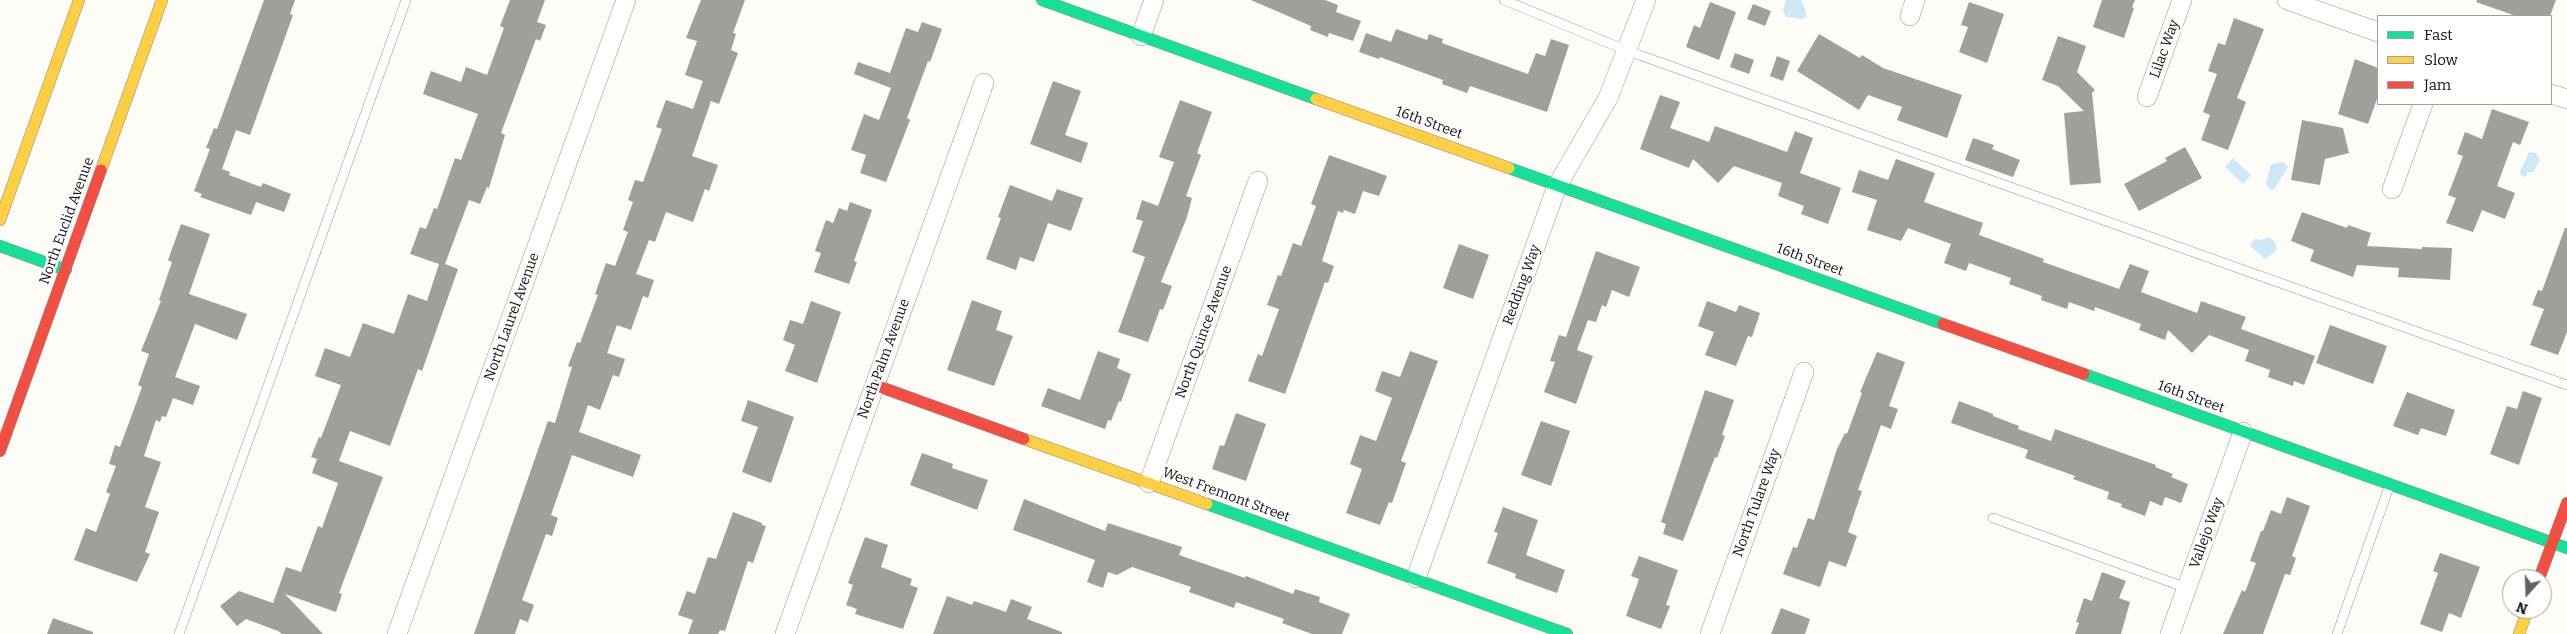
<!DOCTYPE html>
<style>
body{margin:0}
#map{position:relative;width:2567px;height:634px;overflow:hidden;background:#fdfcf7;font-family:Bitter,serif}
canvas{display:block}
.legend{position:absolute;left:2377px;top:15px;width:175px;height:90px;box-sizing:border-box;background:#fff;border:1px solid #a0a0a0;margin:0;padding:6px 9px;list-style:none;font-size:15px;color:#111}
.legend li{display:flex;align-items:center;gap:10px;height:25px}
.legend b{width:25px;border:1px solid #a0a0a0}
.north{position:absolute;left:2502px;top:569px;width:50px;height:50px;box-sizing:border-box;background:#fff;border:1px solid #a0a0a0;border-radius:50%;rotate:200deg;font-size:14px;font-weight:700;line-height:20px;text-align:center;color:#111}
.north::after{content:'';display:block;margin:auto;width:18px;height:22px;background:#646362;clip-path:polygon(50% 0,100% 100%,50% 72%,0 100%)}
</style>
<div id="map">
<canvas width="2567" height="634"></canvas>
<ul class="legend">
<li><b style="height:6px;background:#16e098"></b>Fast</li>
<li><b style="height:6px;background:#ffcf43"></b>Slow</li>
<li><b style="height:6px;background:#f24e42"></b>Jam</li>
</ul>
<div class="north">N</div>
</div>
<script>
const ctx = document.querySelector('canvas').getContext('2d');
ctx.lineJoin = 'round';
function paint(path, color) {
  ctx.fillStyle = color;
  ctx.fill(path, 'evenodd');
}
function shape(rows) {
  const path = new Path2D();
  for (const r of rows) {
    path.moveTo(r[0], r[1]);
    for (let i = 2; i < r.length; i += 2) path.lineTo(r[i], r[i + 1]);
  }
  return path;
}
function stroke(path, color, width, dash) {
  ctx.strokeStyle = color;
  ctx.lineWidth = width;
  ctx.lineCap = dash ? 'butt' : 'round';
  ctx.setLineDash(dash || []);
  ctx.stroke(path);
}
function label(font, color, halo, rows, align = 'center') {
  ctx.font = font + ' Bitter,serif';
  ctx.lineWidth = 5;
  ctx.setLineDash([]);
  ctx.textBaseline = 'middle';
  ctx.strokeStyle = halo;
  ctx.fillStyle = color;
  for (const [text, x, y, turn = 0] of rows) {
    ctx.save();
    ctx.translate(x, y);
    ctx.rotate((+turn || 0) * Math.PI / 180);
    ctx.textAlign = isNaN(turn) ? turn : align;
    if (halo) ctx.strokeText(text, 0, 0);
    ctx.fillText(text, 0, 0);
    ctx.restore();
  }
}
paint(shape([
 [1786,0,1801,0,1806,11,1806,17,1802,19,1786,17,1783,11],
 [2529,152,2536,153,2540,160,2533,172,2527,172,2526,177,2522,176,2520,172],
 [2233,158,2251,175,2243,184,2225,167],
 [2283,162,2288,166,2287,169,2274,189,2270,190,2266,184,2270,167,2272,164],
 [2269,237,2275,242,2277,250,2265,259,2250,246,2254,239,2261,240]
]), '#cde8f7');
paint(shape([
 [264,0,295,0,290,14,293,15,250,135,236,130,222,169,230,172,229,175,261,187,263,183,291,194,284,212,256,202,251,215,200,197,202,194,194,191,210,149,206,148,214,128,217,129],
 [510,0,545,0,537,22,546,25,540,41,536,39,501,133,505,135,489,188,487,187,480,204,469,200,445,264,458,269,422,371,418,369,390,446,350,431,339,461,383,477,339,593,342,594,336,612,285,594,323,634,282,634,278,631,246,619,237,626,220,606,239,591,273,603,286,567,301,572,318,526,322,528,338,483,312,473,317,459,311,457,319,437,321,438,341,385,315,376,325,348,350,357,363,323,394,334,408,294,427,301,439,264,410,254,420,227,426,229,434,208,437,209,455,158,461,160,478,114,423,94,431,71,461,82,466,67,487,75,504,28,500,26],
 [701,0,745,0,733,33,736,34,731,50,738,53,719,104,711,101,692,156,718,165,709,191,705,189,693,222,666,212,655,242,649,240,636,274,654,280,648,298,643,296,631,330,617,325,607,353,625,359,619,377,613,375,600,410,588,405,579,432,641,455,633,477,572,455,551,515,558,518,552,536,546,534,522,600,534,605,528,622,520,619,515,634,474,634,548,421,555,423,572,367,568,366,577,342,580,343,598,295,595,294,606,263,615,266,628,232,623,230,633,202,628,200,635,180,643,182,662,129,656,127,666,100,693,109,703,81,685,75,697,41,686,38],
 [1251,0,1325,0,1338,5,1336,12,1361,21,1353,41,1329,33,1328,37,1310,30,1311,26],
 [2102,0,2135,0,2132,7,2134,8,2124,38,2093,27],
 [2477,0,2556,0,2550,16,2516,16,2476,2],
 [1710,2,1736,12,1719,60,1686,47,1694,25,1700,28],
 [1969,2,2004,14,1987,63,1959,52,1968,27,1961,25],
 [1753,4,1771,11,1765,26,1747,19],
 [2234,18,2264,29,2237,98,2246,102,2228,150,2201,140,2210,115,2203,112,2217,74,2208,71,2218,43,2225,45],
 [922,22,942,29,930,62,928,61,907,118,910,120,886,182,860,173,866,155,851,150,864,114,879,120,891,88,854,74,858,62,890,73,906,28,918,32],
 [1396,29,1427,40,1429,34,1443,39,1442,43,1528,74,1536,53,1545,56,1551,39,1569,45,1547,112,1470,86,1467,93,1442,84,1443,80,1380,57,1379,59,1359,52,1366,33,1391,42],
 [1819,34,1860,58,1862,55,1883,68,1962,95,1947,138,1897,120,1902,107,1868,95,1859,110,1797,71],
 [2058,36,2086,46,2077,72,2095,90,2092,93,2101,183,2070,185,2064,113,2084,111,2058,86,2042,80],
 [1735,53,1754,60,1749,74,1730,67],
 [1777,56,1790,61,1783,81,1770,76],
 [2355,59,2378,68,2378,96,2368,124,2338,114],
 [1053,81,1081,91,1065,135,1088,143,1081,163,1030,144],
 [1660,95,1680,102,1670,128,1709,142,1715,126,1787,152,1795,131,1813,138,1800,173,1841,188,1828,224,1801,214,1804,206,1778,196,1782,183,1734,166,1718,183,1693,159,1689,168,1640,149],
 [1180,100,1212,112,1197,153,1201,155,1186,196,1192,198,1187,217,1161,282,1172,286,1163,310,1160,309,1148,342,1118,332,1145,257,1132,252,1143,221,1136,219,1142,200,1158,206,1174,162,1159,157],
 [2492,109,2529,122,2520,145,2513,142,2497,186,2515,193,2505,219,2482,210,2473,232,2446,223,2456,198,2448,195,2463,156,2457,154,2465,132,2482,139],
 [2302,120,2343,128,2349,153,2325,159,2320,185,2291,180],
 [1973,138,1994,145,1992,149,2020,160,2013,177,1965,160],
 [2185,147,2202,178,2139,211,2124,184,2167,161,2165,158],
 [1329,155,1387,176,1379,196,1363,191,1355,214,1344,210,1343,213,1338,211,1322,261,1334,266,1328,283,1325,282,1285,394,1248,381,1258,354,1262,356,1279,309,1267,305,1278,275,1281,276,1293,243,1301,246,1316,206,1311,204],
 [1896,159,1935,173,1924,202,1983,223,1979,235,2044,259,2043,262,2119,289,2130,264,2149,271,2141,292,2197,313,2201,301,2246,317,2241,329,2315,356,2304,385,2294,381,2293,386,2268,377,2270,370,2245,361,2249,350,2209,335,2192,353,2168,330,2165,340,2139,330,2141,324,2095,307,2094,311,2069,302,2067,309,2041,300,2042,296,2009,284,2011,278,1969,263,1966,271,1944,263,1951,244,1908,228,1901,241,1867,230,1877,200,1852,192,1859,170,1888,180],
 [1010,185,1052,201,1057,189,1083,198,1071,231,1048,223,1034,262,1020,257,1016,270,986,259,1001,218,998,217],
 [850,202,872,210,854,261,857,262,849,284,814,272,821,253,815,251,826,220,833,223,839,208,847,211],
 [2302,212,2347,228,2348,225,2371,233,2367,246,2422,249,2422,247,2452,248,2450,280,2398,277,2399,268,2357,265,2353,277,2310,261,2314,250,2291,241],
 [181,224,210,234,189,294,247,314,237,340,195,324,175,377,200,386,193,405,173,398,166,417,162,416,160,422,156,420,144,456,161,462,145,507,159,512,145,552,150,554,137,582,74,560,86,528,96,532,110,494,106,492,116,466,109,464,115,445,120,447,142,387,138,385,149,354,141,351,161,301,159,300,172,262,168,260],
 [2565,228,2567,228,2567,332,2558,355,2530,345,2544,309,2532,305,2538,290,2542,291],
 [1459,244,1489,255,1473,299,1443,288],
 [1596,251,1640,267,1629,297,1612,290,1606,307,1602,305,1596,322,1588,320,1577,350,1593,356,1576,404,1544,392,1555,362,1550,361,1559,335,1566,337],
 [972,300,1002,311,996,330,1013,336,994,386,947,370],
 [811,301,841,312,817,383,785,371,795,345,783,340,790,320,803,324],
 [1707,301,1736,312,1739,305,1760,313,1752,337,1748,336,1736,366,1705,355,1714,332,1698,326],
 [2330,325,2387,346,2373,384,2316,363],
 [1098,351,1120,359,1117,368,1131,374,1121,402,1119,401,1111,421,1108,420,1105,429,1041,406,1048,388,1080,400],
 [1410,351,1438,361,1401,461,1406,463,1392,503,1389,502,1380,525,1346,513,1362,469,1350,464,1360,435,1376,441,1392,398,1375,391,1382,371,1400,377],
 [1877,352,1905,362,1889,406,1898,409,1891,429,1881,425,1858,490,1862,491,1848,532,1857,536,1846,567,1829,561,1820,587,1783,574,1793,547,1797,548,1808,518,1814,520,1837,449,1845,433,1847,434,1862,393,1860,392],
 [1705,390,1734,400,1722,435,1725,436,1717,458,1715,457,1683,541,1663,534,1666,524,1661,522],
 [2523,391,2542,398,2519,465,2490,454,2507,406,2517,409],
 [2407,392,2455,410,2446,436,2421,428,2418,435,2393,426],
 [748,400,794,417,771,483,742,472,758,427,741,421],
 [1959,401,1993,414,1993,416,2019,426,2018,429,2051,441,2055,429,2156,465,2155,467,2173,474,2171,477,2188,484,2181,503,2165,497,2162,506,2150,501,2145,516,2121,507,2122,504,2107,499,2109,492,2073,479,2075,476,2025,458,2028,450,1951,423],
 [1236,413,1266,424,1246,481,1212,469,1220,445,1224,446],
 [1541,421,1570,431,1551,486,1521,475],
 [922,453,953,464,952,468,988,480,977,510,910,485],
 [2287,497,2310,506,2292,556,2296,558,2290,575,2285,574,2263,634,2223,634,2242,590,2245,592,2256,563,2250,561,2261,531,2263,531,2271,510,2281,514],
 [1024,499,1105,531,1108,523,1182,547,1179,555,1245,578,1246,576,1293,594,1295,589,1320,597,1319,602,1350,614,1342,634,1312,634,1282,623,1284,619,1236,602,1234,608,1189,592,1191,587,1132,567,1117,575,1108,572,1103,588,1087,582,1095,560,1013,530],
 [1503,507,1538,520,1526,555,1565,570,1557,593,1515,578,1516,574,1487,563,1498,533,1494,532],
 [733,512,762,523,762,525,766,526,753,563,748,561,725,631,720,630,718,634,688,634,693,620,678,615,687,591,695,594,708,557,716,559],
 [865,537,888,545,881,567,912,579,910,585,918,588,903,629,855,614,857,609,846,605,853,585,848,583],
 [2440,553,2480,567,2461,618,2449,613,2442,632,2420,624,2438,573,2433,571],
 [1639,556,1678,570,1666,605,1670,606,1661,629,1626,616,1639,579,1631,576],
 [2102,572,2126,581,2119,598,2130,602,2121,634,2075,634,2079,623,2076,622,2084,598,2092,601],
 [947,596,972,605,974,601,1006,612,1011,599,1032,607,1027,619,1062,632,1062,634,933,634],
 [1781,608,1810,619,1805,634,1771,634],
 [53,618,93,632,93,634,47,634]
]), '#a19f9c');
const lane = shape([
 [1504,0,1628,51,2567,385],
 [1993,518,2187,588],
 [179,634,406,0],
 [2337,634,2389,487]
]);
const street = shape([
 [2287,0,2378,32],
 [1910,16,1915,0],
 [1141,36,1154,0],
 [2551,94,2567,99],
 [2147,97,2182,0],
 [2392,189,2423,104],
 [1149,483,1258,181],
 [1416,578,1557,186,1608,98,1646,0],
 [397,634,626,0],
 [785,634,984,83],
 [1710,634,1804,372],
 [2170,634,2243,432]
]);
const fast = shape([
 [1042,0,1316,99],
 [1509,168,1943,324],
 [0,246,66,270],
 [2084,374,2567,548],
 [1207,504,1567,634]
]);
const slow = shape([
 [1316,99,1509,168],
 [101,170,162,0],
 [0,220,79,0],
 [1024,439,1207,504],
 [2519,634,2528,609]
]);
const jam = shape([
 [1943,324,2084,374],
 [875,385,1024,439],
 [0,451,101,170],
 [2539,579,2567,503]
]);
stroke(lane, '#979795', 10);
stroke(street, '#979795', 20);
stroke(fast, '#8e8d8b', 12);
stroke(slow, '#8e8d8b', 12);
stroke(jam, '#8e8d8b', 12);
stroke(lane, '#fffffe', 9);
stroke(street, '#fffffe', 19);
stroke(fast, '#16e098', 11);
stroke(slow, '#ffcf43', 11);
stroke(jam, '#f24e42', 11);
label('14px', '#111', '#fff', [
 ["Lilac Way",2165,49,-70],
 ["16th Street",1429,123,20],
 ["North Euclid Avenue",67,221,-70],
 ["16th Street",1810,260,20],
 ["Redding Way",1522,285,-70],
 ["North Laurel Avenue",512,317,-70],
 ["North Quince Avenue",1204,332,-70],
 ["North Palm Avenue",884,359,-70],
 ["16th Street",2191,397,20],
 ["West Fremont Street",1226,495,20],
 ["North Tulare Way",1757,503,-70],
 ["Vallejo Way",2207,533,-70]
]);
</script>
